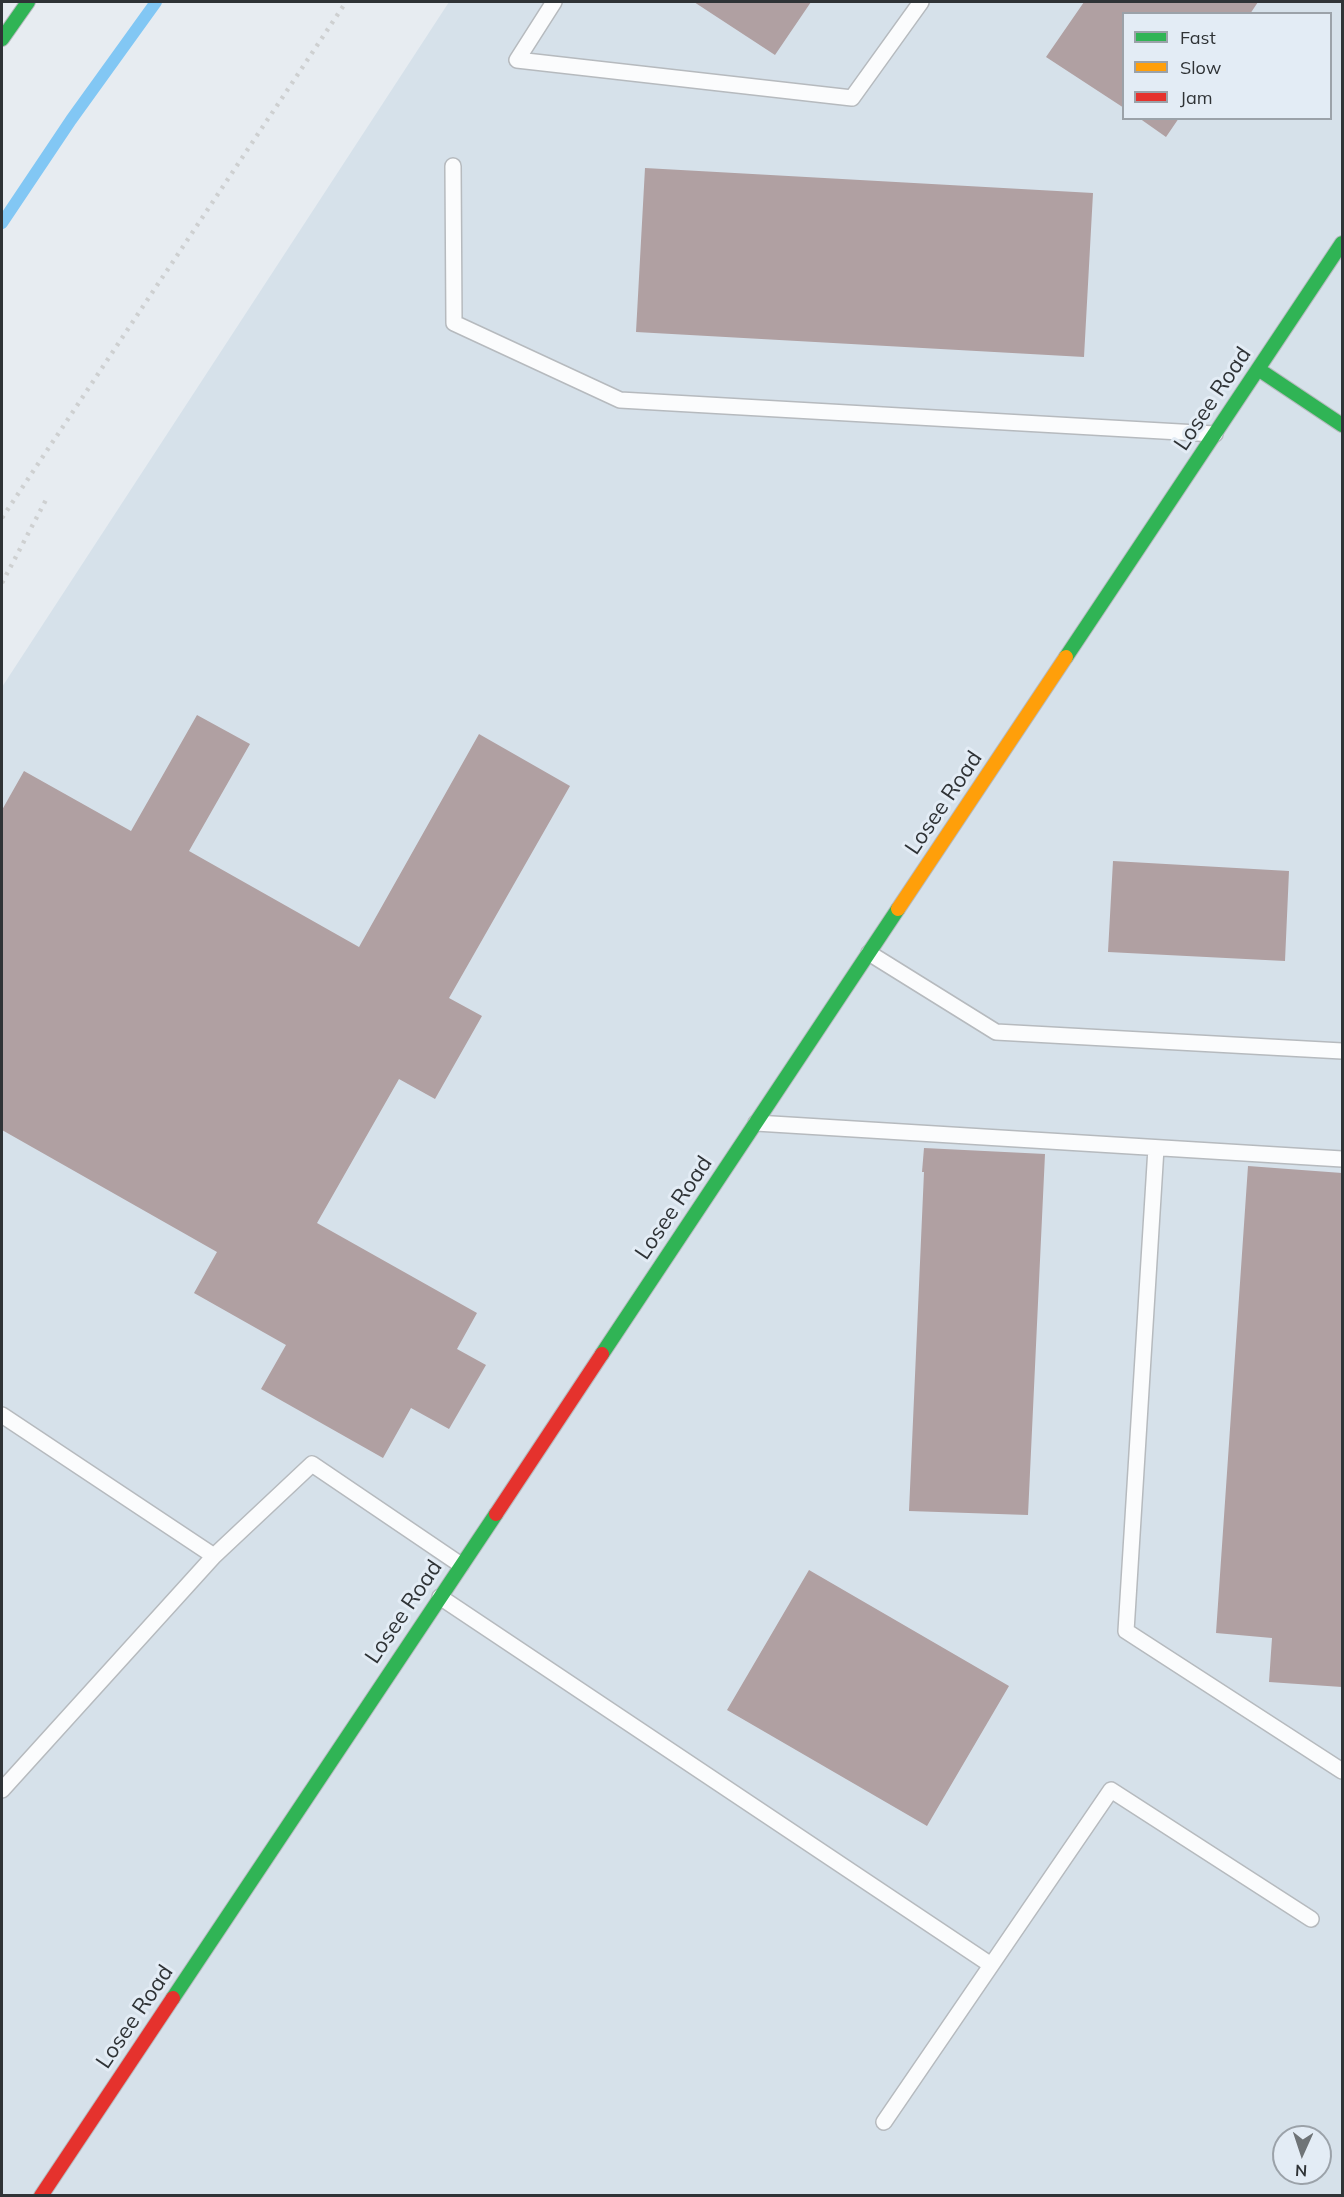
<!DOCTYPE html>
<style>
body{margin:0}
#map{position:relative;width:1344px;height:2197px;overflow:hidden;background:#e7ecf1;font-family:Mulish,sans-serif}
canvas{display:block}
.frame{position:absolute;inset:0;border:3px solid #2f3336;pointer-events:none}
.legend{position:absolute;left:1122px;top:12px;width:210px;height:108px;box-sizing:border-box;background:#e3ecf5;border:2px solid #9ba2a9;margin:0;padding:8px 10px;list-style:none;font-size:18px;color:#2f3336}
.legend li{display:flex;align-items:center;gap:12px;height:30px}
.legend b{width:30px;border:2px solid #9ba2a9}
.north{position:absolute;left:1272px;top:2125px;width:60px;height:60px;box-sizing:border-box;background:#e3ecf5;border:2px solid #9ba2a9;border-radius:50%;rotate:183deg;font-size:16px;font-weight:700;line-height:24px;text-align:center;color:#2f3336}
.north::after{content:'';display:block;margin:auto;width:21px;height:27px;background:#6f7477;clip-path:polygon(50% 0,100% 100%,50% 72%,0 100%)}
</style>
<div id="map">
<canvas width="1344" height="2197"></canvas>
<div class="frame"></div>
<ul class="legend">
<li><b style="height:8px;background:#30b455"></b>Fast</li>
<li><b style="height:8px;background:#ff9f0a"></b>Slow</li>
<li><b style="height:8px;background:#e5322d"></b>Jam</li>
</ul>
<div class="north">N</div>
</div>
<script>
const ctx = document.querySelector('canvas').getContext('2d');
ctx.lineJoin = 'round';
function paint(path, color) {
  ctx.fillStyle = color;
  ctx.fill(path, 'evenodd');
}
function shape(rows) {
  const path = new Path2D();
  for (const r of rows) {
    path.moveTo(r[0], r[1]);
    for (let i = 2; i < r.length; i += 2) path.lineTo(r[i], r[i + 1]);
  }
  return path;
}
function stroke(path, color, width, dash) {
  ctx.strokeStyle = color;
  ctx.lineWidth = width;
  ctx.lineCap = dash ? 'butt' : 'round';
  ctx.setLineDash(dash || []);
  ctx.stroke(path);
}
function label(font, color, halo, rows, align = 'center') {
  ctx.font = font + ' Mulish,sans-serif';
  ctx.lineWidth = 6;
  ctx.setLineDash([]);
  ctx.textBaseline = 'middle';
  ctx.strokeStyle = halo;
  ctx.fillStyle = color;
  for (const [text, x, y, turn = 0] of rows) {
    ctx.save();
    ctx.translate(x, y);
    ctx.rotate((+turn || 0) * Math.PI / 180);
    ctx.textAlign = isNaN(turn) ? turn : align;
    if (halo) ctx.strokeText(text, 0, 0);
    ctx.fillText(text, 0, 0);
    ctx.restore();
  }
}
paint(shape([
 [449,2,1342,2,1342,2195,2,2195,2,687],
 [1124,14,1330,14,1330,118,1124,118],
 [1284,2137,1320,2137,1320,2173,1284,2173]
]), '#d6e1ea');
stroke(shape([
 [2,223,71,120,156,2]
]), '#82c7f4', 12);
paint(shape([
 [694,2,811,2,775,55],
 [1084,2,1258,2,1250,14,1124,14,1124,108,1046,57],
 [1139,118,1179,118,1166,137],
 [645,168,1093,193,1084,357,636,332],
 [197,715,250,744,189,851,359,947,479,734,570,786,449,998,482,1016,435,1099,399,1079,317,1223,477,1313,457,1349,486,1365,449,1429,411,1408,383,1458,261,1389,286,1345,194,1293,217,1252,2,1130,2,810,24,771,131,831],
 [1113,861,1289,871,1285,961,1108,952],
 [924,1148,1045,1154,1028,1515,909,1511,924,1172,922,1172],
 [1248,1166,1342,1173,1342,1687,1269,1682,1272,1638,1216,1633],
 [809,1570,1009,1686,927,1826,727,1710]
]), '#b0a0a2');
const lane = shape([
 [554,2,517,60,852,98,921,2],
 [453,166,454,323,620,400,1215,434],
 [869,953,996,1032,1342,1051],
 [756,1123,1342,1159],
 [1156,1148,1126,1631,1342,1771],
 [2,1415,214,1556],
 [440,1597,991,1965],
 [2,1790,214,1556,312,1464,461,1565],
 [884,2122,1111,1790,1311,1919]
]);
const fast = shape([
 [2,39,28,2],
 [1258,369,1342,425],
 [1066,657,1342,243],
 [602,1354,898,909],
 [173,1998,496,1514]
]);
const slow = shape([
 [898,909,1066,657]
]);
const jam = shape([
 [496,1514,602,1354],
 [41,2196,173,1998]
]);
stroke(lane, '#b6babe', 18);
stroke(fast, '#b6babe', 16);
stroke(slow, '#b6babe', 16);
stroke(jam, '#b6babe', 16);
stroke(lane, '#fbfcfd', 15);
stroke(fast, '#30b455', 14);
stroke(slow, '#ff9f0a', 14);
stroke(jam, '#e5322d', 14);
stroke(shape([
 [2,518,346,2],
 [2,583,48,496]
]), '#ced0d1', 4.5, [3, 6]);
label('22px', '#2f3336', '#e3ecf5', [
 ["Losee Road",1213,399,-56],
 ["Losee Road",944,803,-56],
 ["Losee Road",674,1208,-56],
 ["Losee Road",404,1612,-56],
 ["Losee Road",135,2017,-56]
]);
</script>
